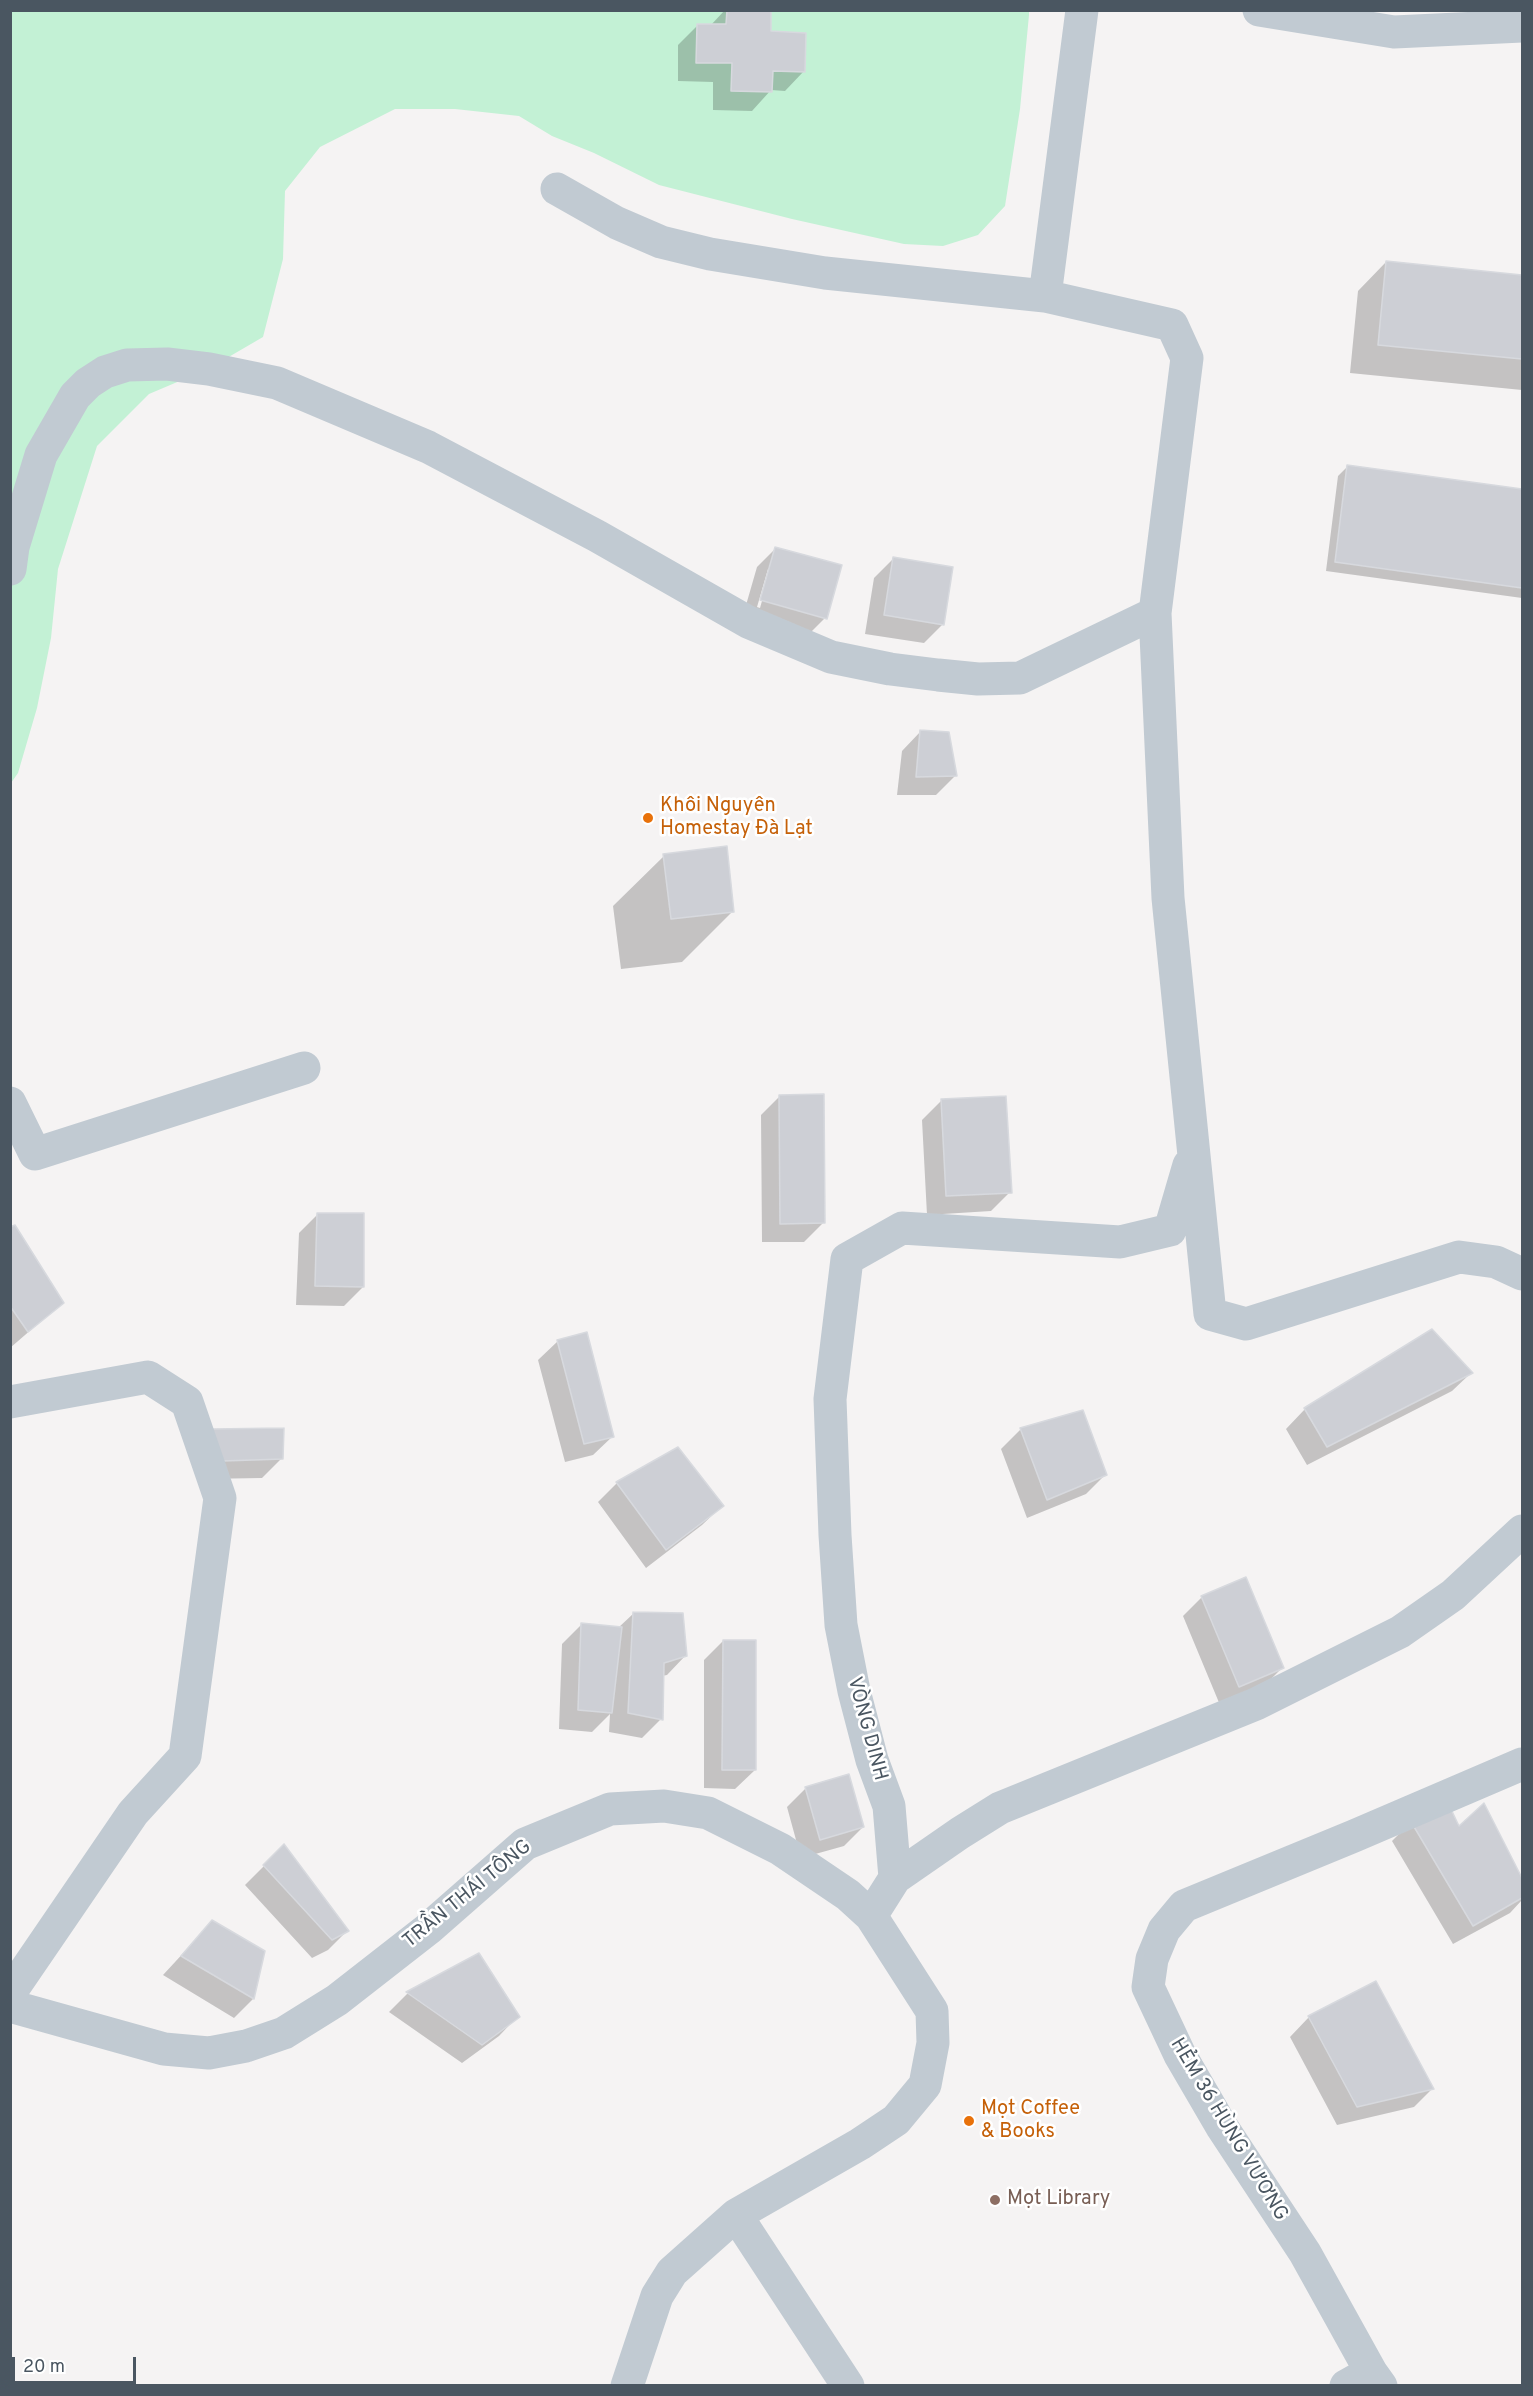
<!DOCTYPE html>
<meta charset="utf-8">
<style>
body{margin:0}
#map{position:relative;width:1533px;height:2396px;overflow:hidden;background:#f5f3f3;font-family:Overpass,sans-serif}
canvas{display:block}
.frame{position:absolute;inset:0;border:12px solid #4a5661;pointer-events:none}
.scale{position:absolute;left:12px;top:2357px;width:124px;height:27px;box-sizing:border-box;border:3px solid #4a5661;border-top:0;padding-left:8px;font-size:18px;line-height:21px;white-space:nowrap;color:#4a5661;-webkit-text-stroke:4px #fff;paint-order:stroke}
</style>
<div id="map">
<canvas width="1533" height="2396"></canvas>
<div class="frame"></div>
<div class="scale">20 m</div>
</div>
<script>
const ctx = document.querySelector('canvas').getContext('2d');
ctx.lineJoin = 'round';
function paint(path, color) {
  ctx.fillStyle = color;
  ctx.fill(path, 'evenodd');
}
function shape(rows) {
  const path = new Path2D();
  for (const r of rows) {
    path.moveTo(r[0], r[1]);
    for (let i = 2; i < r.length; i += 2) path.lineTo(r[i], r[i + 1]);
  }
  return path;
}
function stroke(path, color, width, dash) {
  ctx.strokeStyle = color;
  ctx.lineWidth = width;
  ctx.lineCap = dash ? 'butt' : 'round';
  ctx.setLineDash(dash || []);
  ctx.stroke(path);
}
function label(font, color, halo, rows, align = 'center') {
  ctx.font = font + ' Overpass,sans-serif';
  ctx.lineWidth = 5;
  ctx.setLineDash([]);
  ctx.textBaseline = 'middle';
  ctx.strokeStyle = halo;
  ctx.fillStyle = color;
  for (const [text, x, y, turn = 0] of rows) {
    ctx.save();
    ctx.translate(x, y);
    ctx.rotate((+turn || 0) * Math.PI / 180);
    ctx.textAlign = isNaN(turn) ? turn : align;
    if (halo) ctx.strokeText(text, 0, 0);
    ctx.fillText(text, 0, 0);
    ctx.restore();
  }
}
paint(shape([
 [11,11,1029,11,1029,15,1020,109,1005,206,978,235,943,246,904,244,792,219,659,185,594,153,552,136,519,116,455,109,395,109,320,147,285,191,283,259,263,337,208,369,149,394,97,446,58,569,51,638,37,708,18,773,11,783]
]), '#c3f1d5');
paint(shape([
 [725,10,770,10,769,33,804,71,785,91,771,90,752,111,713,110,713,82,678,81,678,45,697,26,710,26],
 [1386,262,1522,277,1522,390,1350,373,1358,291],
 [1348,466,1522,490,1522,598,1326,571,1338,476],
 [776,548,825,618,806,637,742,619,757,567],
 [768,569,771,569,760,608,757,607],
 [893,559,943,624,924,643,865,634,874,578],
 [921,731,955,776,936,795,897,795,902,751],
 [664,856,733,911,682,962,621,969,613,906],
 [780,1096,823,1223,804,1242,762,1242,761,1115],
 [941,1101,1010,1192,991,1211,927,1215,922,1120],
 [318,1214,363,1287,344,1306,296,1305,299,1233],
 [10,1228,62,1303,10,1348],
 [558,1341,613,1436,593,1455,565,1462,538,1360],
 [1471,1373,1452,1391,1307,1465,1286,1429,1305,1409],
 [1082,1412,1105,1475,1086,1494,1027,1518,1001,1449,1020,1430],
 [678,1449,722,1506,702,1525,646,1568,598,1502,617,1483],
 [194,1450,282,1458,262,1478,203,1479],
 [1202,1597,1282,1668,1263,1687,1220,1705,1183,1616],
 [634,1613,686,1655,667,1675,662,1676,661,1719,642,1738,609,1732,610,1714,592,1732,559,1729,562,1644,581,1625,618,1628],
 [723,1641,755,1770,735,1789,704,1788,704,1660],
 [806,1788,863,1827,844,1846,801,1858,787,1807],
 [1484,1806,1522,1881,1522,1900,1510,1913,1453,1944,1392,1841,1411,1822,1459,1829],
 [284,1846,347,1931,328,1950,312,1958,245,1885],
 [212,1922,263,1952,253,1999,234,2018,163,1975],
 [478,1955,518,2016,499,2036,462,2063,389,2012,407,1994],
 [1309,2017,1433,2088,1414,2107,1337,2125,1290,2037]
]), '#0003');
const building = shape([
 [727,10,771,10,771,31,806,33,805,72,773,71,772,92,731,91,732,63,696,63,697,24,726,24,727,10],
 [1386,261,1522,275,1522,359,1378,345,1386,261],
 [1347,465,1522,489,1522,588,1335,562,1347,465],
 [775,547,842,565,827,619,760,600,775,547],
 [893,557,953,567,944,625,884,615,893,557],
 [920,730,949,732,957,776,916,777,920,730],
 [727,846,734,912,671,919,663,854,727,846],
 [824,1094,825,1223,780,1224,779,1095,824,1094],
 [1006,1096,1012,1193,946,1196,941,1099,1006,1096],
 [317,1213,364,1213,364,1287,315,1286,317,1213],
 [15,1225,64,1303,28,1332,10,1306,10,1227,15,1225],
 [1432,1329,1473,1373,1327,1447,1304,1408,1432,1329],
 [587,1332,614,1437,584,1444,557,1340,587,1332],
 [1083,1410,1107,1475,1047,1500,1020,1428,1083,1410],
 [284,1428,283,1459,222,1461,212,1429,284,1428],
 [678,1447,724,1506,666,1550,616,1482,678,1447],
 [1246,1577,1284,1668,1239,1687,1201,1596,1246,1577],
 [633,1612,683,1613,687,1656,664,1663,663,1720,628,1713,633,1612],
 [581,1623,622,1627,612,1713,578,1710,581,1623],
 [723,1640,756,1640,756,1770,722,1770,723,1640],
 [849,1774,864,1827,820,1840,805,1787,849,1774],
 [1484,1803,1522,1878,1522,1898,1473,1926,1410,1820,1449,1805,1459,1826,1484,1803],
 [284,1844,349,1931,332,1940,263,1865,284,1844],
 [212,1920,265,1951,254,1999,181,1956,212,1920],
 [479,1953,520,2017,482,2045,406,1992,479,1953],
 [1376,1981,1434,2089,1357,2107,1308,2016,1376,1981]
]);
paint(building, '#cdcfd5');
stroke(building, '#d7d9de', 1.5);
stroke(shape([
 [1259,10,1394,32,1522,26],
 [557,189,617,223,661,242,710,254,825,273,1045,296,1172,325,1187,358,1155,613,1168,898,1210,1314,1246,1324,1459,1257,1496,1262,1522,1274],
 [1045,296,1082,10],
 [10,569,13,547,41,455,75,396,88,383,105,372,127,365,167,364,209,369,277,383,428,447,597,536,748,622,831,657,890,669,938,675,978,679,1020,678,1155,613],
 [10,1103,35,1154,304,1068],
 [10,1402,148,1377,187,1402,220,1498,185,1756,133,1813,10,1993],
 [895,1878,960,1833,1000,1808,1256,1704,1400,1632,1453,1595,1522,1531],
 [871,1916,895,1878,889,1806,872,1760,854,1691,841,1625,835,1535,830,1399,847,1259,902,1228,1120,1242,1170,1230,1189,1165],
 [10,2006,164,2049,209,2053,246,2046,284,2033,337,2000,428,1929,525,1844,610,1809,664,1806,708,1813,780,1849,848,1895,871,1916,932,2011,933,2043,925,2085,896,2120,860,2144,736,2215,672,2272,657,2296,627,2386],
 [736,2215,848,2386],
 [1346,2386,1371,2372],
 [1381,2386,1371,2372,1305,2253,1222,2127,1180,2055,1148,1987,1152,1959,1164,1930,1184,1906,1354,1836,1522,1764]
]), '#c1cad2', 33);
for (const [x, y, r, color] of [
 [648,818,6,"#e8710a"],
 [969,2121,6,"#e8710a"],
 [995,2200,6,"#8d6e63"]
]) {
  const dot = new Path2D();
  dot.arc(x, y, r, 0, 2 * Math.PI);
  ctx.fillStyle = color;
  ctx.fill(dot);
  stroke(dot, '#fff', 2);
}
label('20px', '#c56008', '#fff', [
 ["Khôi Nguyên",660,807],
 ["Homestay Đà Lạt",660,830],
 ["Mọt Coffee",981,2110],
 ["& Books",981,2133]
], 'left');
label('20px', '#4a5661', '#fff', [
 ["VÒNG DINH",866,1729,75],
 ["TRẦN THÁI TÔNG",468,1895,-39],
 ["HẺM 36 HÙNG VƯƠNG",1228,2130,59]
]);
label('20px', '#785e54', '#fff', [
 ["Mọt Library",1007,2200]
], 'left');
</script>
